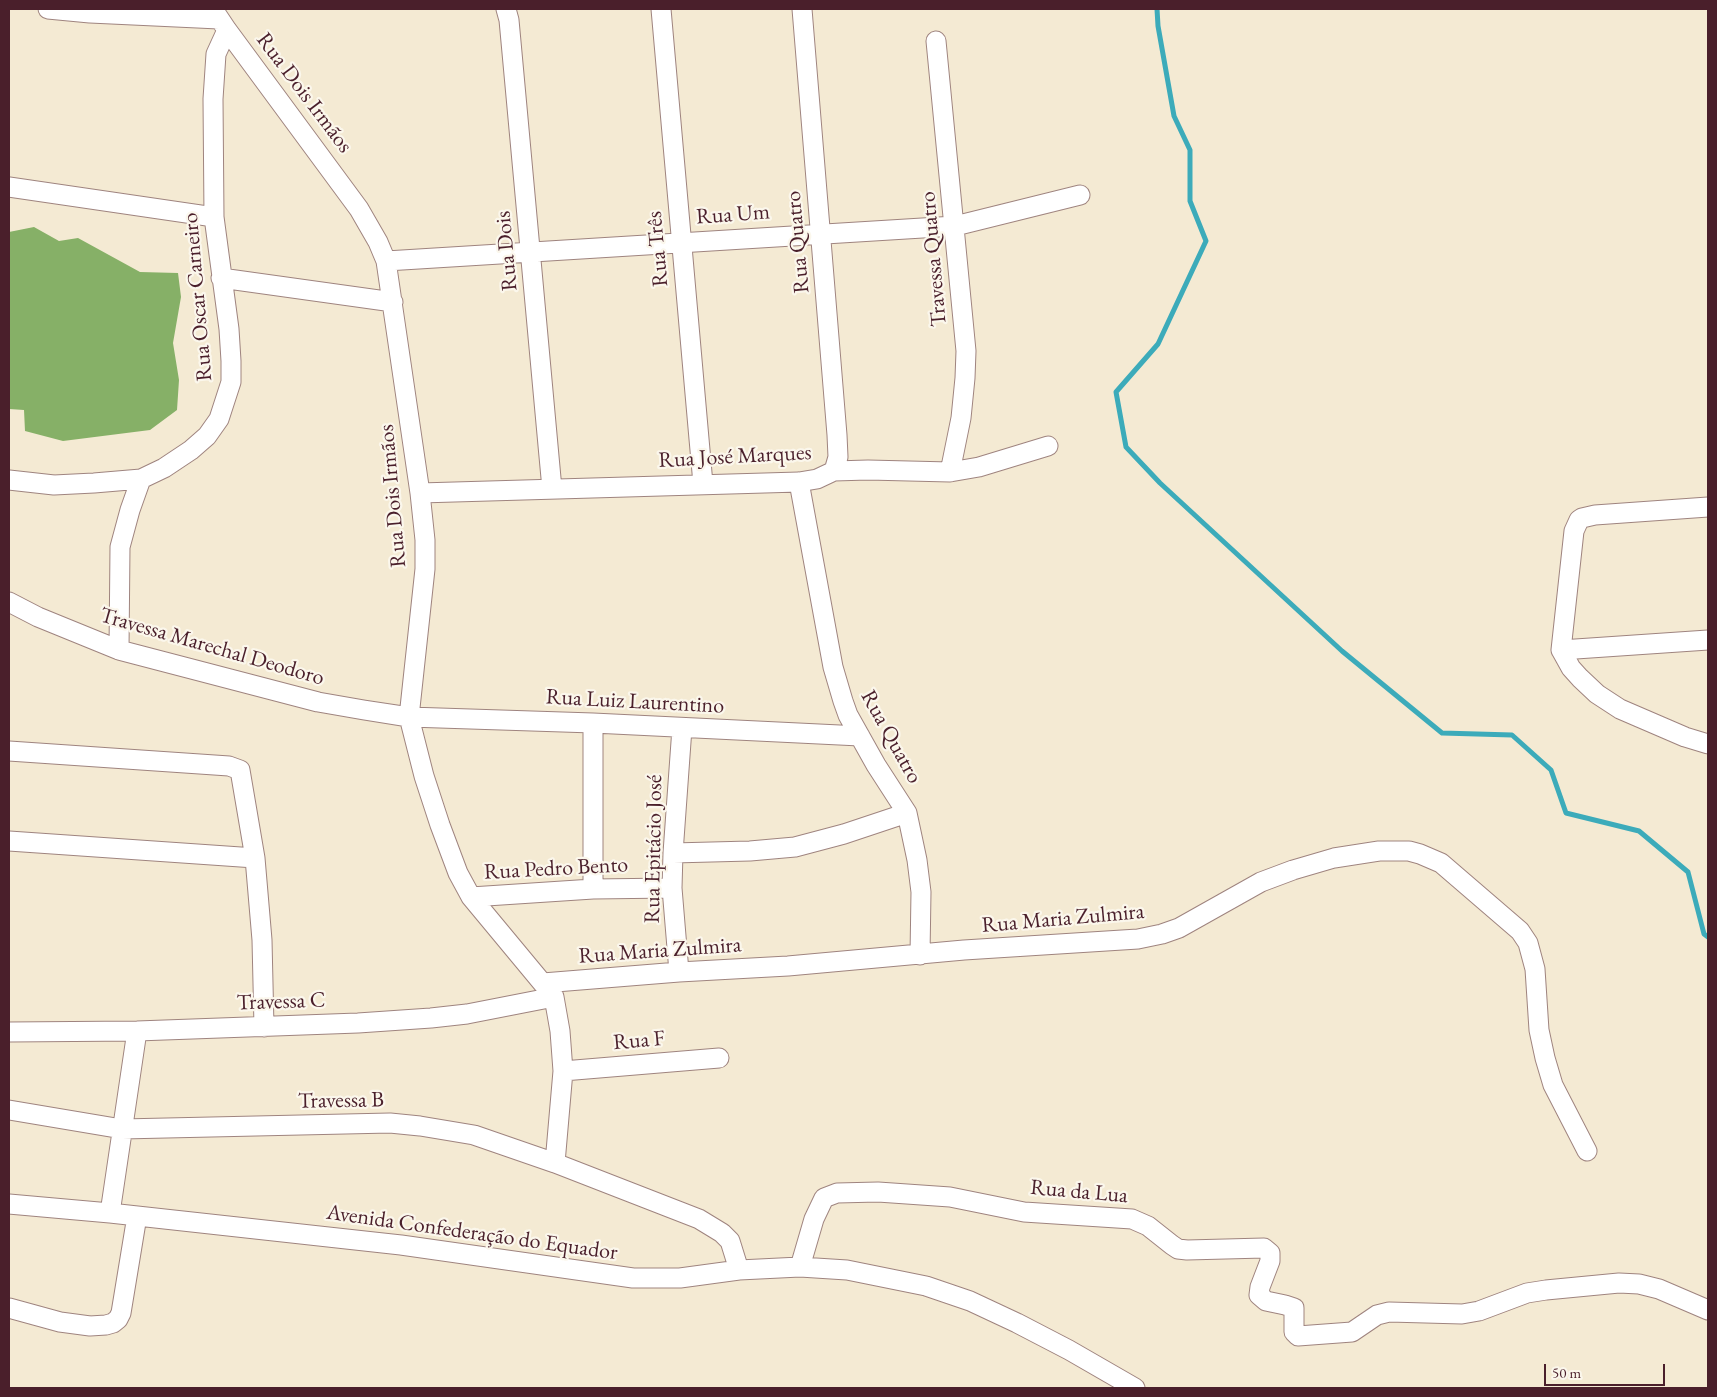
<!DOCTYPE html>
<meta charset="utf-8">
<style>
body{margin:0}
#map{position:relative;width:1717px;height:1397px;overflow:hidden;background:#f4ead3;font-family:"EB Garamond",serif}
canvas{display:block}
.frame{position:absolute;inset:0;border:10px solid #4a1f2b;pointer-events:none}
.scale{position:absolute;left:1544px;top:1364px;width:121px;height:22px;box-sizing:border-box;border:2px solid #4a1f2b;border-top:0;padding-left:6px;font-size:15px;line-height:18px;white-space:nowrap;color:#4a1f2b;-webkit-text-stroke:4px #fbf7ec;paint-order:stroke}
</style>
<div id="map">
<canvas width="1717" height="1397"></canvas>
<div class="frame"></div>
<div class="scale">50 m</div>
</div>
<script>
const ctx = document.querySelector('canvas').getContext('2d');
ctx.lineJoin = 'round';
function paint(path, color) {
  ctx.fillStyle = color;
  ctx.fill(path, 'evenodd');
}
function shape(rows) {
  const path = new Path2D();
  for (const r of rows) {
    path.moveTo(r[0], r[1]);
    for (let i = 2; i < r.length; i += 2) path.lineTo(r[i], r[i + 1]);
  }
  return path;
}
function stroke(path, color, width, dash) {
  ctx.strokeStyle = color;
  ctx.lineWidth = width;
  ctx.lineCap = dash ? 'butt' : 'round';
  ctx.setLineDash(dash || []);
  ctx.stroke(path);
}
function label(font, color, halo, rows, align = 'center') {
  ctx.font = font + ' "EB Garamond",serif';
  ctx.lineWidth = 4.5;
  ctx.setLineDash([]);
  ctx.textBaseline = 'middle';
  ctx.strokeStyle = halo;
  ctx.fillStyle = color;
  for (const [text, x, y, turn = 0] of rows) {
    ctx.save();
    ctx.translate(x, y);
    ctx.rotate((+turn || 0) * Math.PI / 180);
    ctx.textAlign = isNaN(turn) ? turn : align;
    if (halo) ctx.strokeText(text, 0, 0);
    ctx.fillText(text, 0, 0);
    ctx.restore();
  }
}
paint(shape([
 [34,227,59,241,78,238,140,272,178,273,181,297,173,343,179,380,177,410,150,430,63,441,25,431,24,410,9,409,9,232]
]), '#86b067');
stroke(shape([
 [1157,9,1158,26,1174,116,1190,150,1190,201,1206,241,1158,344,1116,392,1126,447,1160,483,1342,651,1442,733,1512,735,1551,770,1566,813,1639,831,1688,872,1704,934,1708,937]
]), '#3cabba', 5);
const minor = shape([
 [48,9,90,13,219,19],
 [213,9,227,30,359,209,378,242,386,261,420,493,425,540,425,569,409,717,424,776,440,825,458,873,471,897,554,997,560,1031,563,1071,555,1163],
 [506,9,509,20,552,489],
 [661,9,703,484],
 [802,9,837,435,838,457,834,471],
 [936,41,966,351,965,378,961,418,950,472],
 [9,187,214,217],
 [386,261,955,226,1080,195],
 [221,278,393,302],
 [9,480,54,485,94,483,141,479,164,468,191,450,207,436,219,419,231,382,231,361,229,329,214,217,213,99,216,54,227,30],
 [799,482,833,667,843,701,848,715,876,765,907,813,917,860,921,892,920,955],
 [420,493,799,482,817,479,834,471,868,470,950,472,979,467,1048,446],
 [1708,507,1595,515,1582,518,1579,520,1574,531,1561,650,1571,668,1580,678,1597,694,1620,709,1685,737,1708,744],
 [9,602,38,617,119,650,318,702,364,710,409,717,593,723,860,736],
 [119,650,120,547,130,510,141,479],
 [1561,650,1708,640],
 [9,751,229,766,240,770,255,858,262,940,264,1027],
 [9,841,255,858],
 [673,853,750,851,795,847,844,834,907,813],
 [593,889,593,723],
 [471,897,593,889,672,888],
 [679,972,672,888,673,853,682,728],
 [543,983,679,972,788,966,964,950,1138,939,1162,934,1179,928,1261,882,1293,870,1334,858,1379,851,1409,851,1420,854,1441,863,1520,931,1528,943,1535,969,1539,1030,1545,1058,1553,1085,1587,1151],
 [9,1032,137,1031,358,1023,431,1018,467,1014,554,997],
 [563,1071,719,1058],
 [9,1110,122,1129,390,1123,420,1126,474,1135,555,1163,699,1219,722,1233,730,1241,739,1270],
 [9,1204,110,1213,401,1245,633,1278,680,1278,739,1270,800,1267,847,1270,926,1286,970,1301,1017,1323,1069,1350,1135,1388],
 [110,1213,137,1031],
 [800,1267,814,1219,824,1198,837,1193,878,1192,950,1197,1024,1212,1132,1219,1148,1226,1172,1245,1178,1249,1187,1250,1264,1248,1270,1253,1270,1261,1260,1287,1259,1295,1266,1301,1285,1305,1294,1308,1294,1332,1298,1336,1352,1332,1377,1315,1389,1312,1462,1314,1479,1311,1527,1293,1546,1290,1619,1283,1639,1284,1659,1289,1708,1310],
 [9,1308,60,1322,90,1326,106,1325,113,1323,118,1319,121,1313,137,1216]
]);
stroke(minor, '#9f847f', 21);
stroke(minor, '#fff', 19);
label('22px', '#4a1f2b', '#fbf7ec', [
 ["Rua Dois Irmãos",304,93,53],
 ["Rua Um",733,215,-4],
 ["Rua Quatro",798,242,-95],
 ["Rua Três",658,249,-95],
 ["Rua Dois",507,251,-95],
 ["Travessa Quatro",934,259,-95],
 ["Rua Oscar Carneiro",198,297,-95],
 ["Rua José Marques",735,457,-3],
 ["Rua Dois Irmãos",393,496,-95],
 ["Travessa Marechal Deodoro",212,647,16],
 ["Rua Luiz Laurentino",635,702,3],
 ["Rua Quatro",891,737,61],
 ["Rua Epitácio José",654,849,-89],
 ["Rua Pedro Bento",556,869,-3],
 ["Rua Maria Zulmira",1063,919,-5],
 ["Rua Maria Zulmira",660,951,-4],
 ["Travessa C",281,1002,-2],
 ["Rua F",639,1041,-5],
 ["Travessa B",341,1101,-1],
 ["Rua da Lua",1079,1192,5],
 ["Avenida Confederação do Equador",472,1233,8]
]);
</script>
